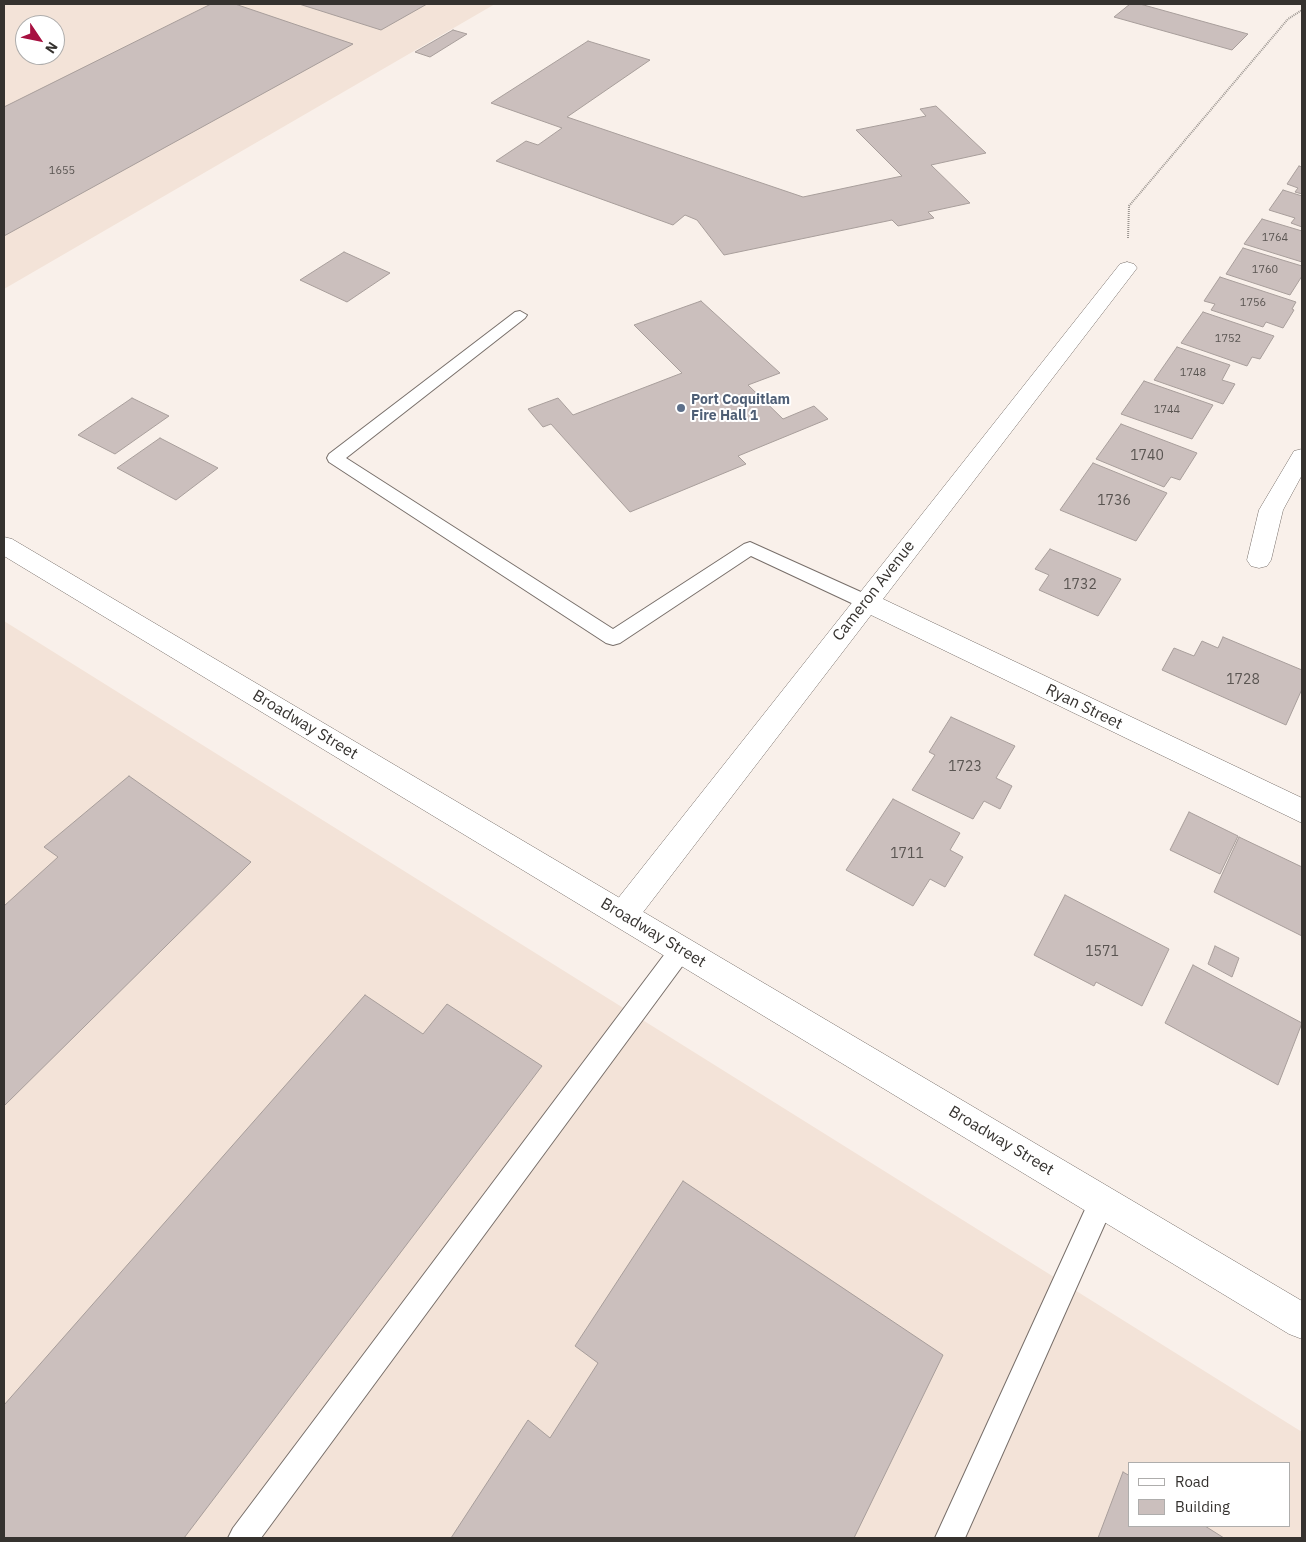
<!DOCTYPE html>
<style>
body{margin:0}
#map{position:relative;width:1306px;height:1542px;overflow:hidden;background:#f9f0ea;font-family:"IBM Plex Sans",sans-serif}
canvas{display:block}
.frame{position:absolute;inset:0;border:5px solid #35322f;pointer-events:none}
.legend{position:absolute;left:1128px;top:1462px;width:162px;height:65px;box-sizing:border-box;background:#fff;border:1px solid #aeadac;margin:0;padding:6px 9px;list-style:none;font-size:15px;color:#35322f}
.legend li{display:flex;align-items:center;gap:10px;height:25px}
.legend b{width:25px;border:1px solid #aeadac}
.north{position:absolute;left:15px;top:15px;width:50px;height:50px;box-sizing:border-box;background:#fff;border:1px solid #aeadac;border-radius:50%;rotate:124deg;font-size:14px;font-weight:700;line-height:20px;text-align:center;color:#35322f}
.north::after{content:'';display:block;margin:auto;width:18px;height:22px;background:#a71040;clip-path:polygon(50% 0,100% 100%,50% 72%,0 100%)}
</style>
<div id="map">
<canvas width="1306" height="1542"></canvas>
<div class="frame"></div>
<ul class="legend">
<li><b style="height:6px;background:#fff"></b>Road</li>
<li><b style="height:14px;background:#cbbfbd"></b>Building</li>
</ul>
<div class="north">N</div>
</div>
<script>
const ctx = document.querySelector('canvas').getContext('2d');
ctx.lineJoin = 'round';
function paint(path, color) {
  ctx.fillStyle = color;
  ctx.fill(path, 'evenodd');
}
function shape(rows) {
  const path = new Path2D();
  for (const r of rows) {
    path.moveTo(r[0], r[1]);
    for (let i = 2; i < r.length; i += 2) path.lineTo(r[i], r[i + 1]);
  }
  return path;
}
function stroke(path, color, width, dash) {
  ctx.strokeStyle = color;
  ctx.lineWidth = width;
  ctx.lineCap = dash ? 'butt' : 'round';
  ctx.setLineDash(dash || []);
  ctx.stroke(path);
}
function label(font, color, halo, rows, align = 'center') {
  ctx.font = font + ' "IBM Plex Sans",sans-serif';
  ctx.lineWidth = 4;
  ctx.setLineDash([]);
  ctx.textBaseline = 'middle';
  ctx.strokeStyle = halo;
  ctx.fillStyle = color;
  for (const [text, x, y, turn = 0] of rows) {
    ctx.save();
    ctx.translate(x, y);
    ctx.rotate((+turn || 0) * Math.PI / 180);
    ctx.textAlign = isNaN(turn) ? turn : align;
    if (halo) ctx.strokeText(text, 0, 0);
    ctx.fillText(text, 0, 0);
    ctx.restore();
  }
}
paint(shape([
 [4,4,495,4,4,289],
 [25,25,55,25,55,55,25,55],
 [4,621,1302,1432,1302,1538,4,1538],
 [1130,1463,1290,1463,1290,1526,1130,1526]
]), '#f3e3d8');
const building = shape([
 [211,4,235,4,353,44,4,236,4,107,211,4],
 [299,4,427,4,381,30,299,4],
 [1130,4,1140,4,1248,34,1232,50,1114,17,1130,4],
 [453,30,467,34,430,57,415,52,453,30],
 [588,41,650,60,567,117,803,197,902,176,856,130,926,116,920,109,936,106,986,153,931,165,970,203,928,212,934,218,898,226,892,220,724,255,697,220,685,215,673,225,496,161,526,141,538,145,562,128,491,103,588,41],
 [1299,166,1302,167,1302,194,1295,192,1298,188,1287,184,1299,166],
 [1283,190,1302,196,1302,227,1291,223,1295,218,1269,210,1283,190],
 [1262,219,1302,231,1302,262,1244,244,1262,219],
 [1243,248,1302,266,1302,276,1290,295,1226,274,1243,248],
 [344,252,390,273,347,302,300,280,344,252],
 [1220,277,1296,302,1292,309,1294,310,1283,328,1266,322,1263,327,1211,310,1215,304,1204,301,1220,277],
 [701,301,780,373,748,385,783,419,814,406,828,419,738,456,746,464,630,512,551,424,543,427,528,409,558,398,573,415,682,373,634,325,701,301],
 [1203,312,1274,336,1260,359,1252,357,1247,366,1181,343,1203,312],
 [1177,347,1230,365,1222,380,1235,384,1223,404,1154,380,1177,347],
 [1144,381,1213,405,1192,439,1121,414,1144,381],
 [132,398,169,416,115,454,78,435,132,398],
 [1121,424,1197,453,1180,480,1171,477,1164,487,1096,459,1121,424],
 [160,438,218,468,176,500,117,468,160,438],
 [1093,463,1167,493,1136,541,1060,510,1093,463],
 [1050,549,1121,579,1098,616,1039,590,1049,575,1035,569,1050,549],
 [1223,637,1302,670,1302,689,1286,725,1162,670,1174,648,1194,656,1202,641,1218,648,1223,637],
 [951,717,1015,746,996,778,1012,786,1000,809,984,801,973,819,912,790,935,755,929,752,951,717],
 [129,776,251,862,4,1106,4,906,58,857,44,847,129,776],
 [893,799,960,833,950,850,963,857,945,887,930,879,913,906,846,870,893,799],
 [1189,812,1238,836,1220,874,1170,850,1189,812],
 [1239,837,1302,867,1302,936,1214,892,1239,837],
 [1065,895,1169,949,1142,1006,1096,982,1094,986,1034,955,1065,895],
 [1215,946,1239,958,1232,977,1208,964,1215,946],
 [1193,965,1302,1023,1278,1085,1165,1023,1193,965],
 [365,995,423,1034,447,1004,542,1066,184,1538,4,1538,4,1405,365,995],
 [683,1181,943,1355,854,1538,451,1538,528,1420,550,1438,598,1363,575,1346,683,1181],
 [1123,1472,1130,1476,1130,1526,1205,1526,1224,1538,1098,1538,1123,1472]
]);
paint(building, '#cbbfbd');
stroke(building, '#a89e9b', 1);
const lane = shape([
 [520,311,527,315,525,318,346,458,613,629,744,544,750,542,872,597,875,602,872,607,866,609,860,607,751,556,620,643,613,645,606,643,329,462,327,458,329,454,515,312,520,311],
 [681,940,689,943,692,950,689,957,261,1538,228,1538,233,1528,673,943,681,940],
 [1102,1188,1111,1192,1115,1201,965,1538,935,1538,1093,1192,1102,1188]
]);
const street = shape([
 [1127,262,1134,264,1137,268,1134,272,883,599,1302,798,1302,823,871,615,634,924,623,928,612,924,608,915,612,906,1120,264,1127,262],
 [1302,449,1302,475,1283,510,1271,560,1267,566,1259,568,1251,566,1247,560,1259,510,1294,451,1302,449]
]);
const secondary = shape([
 [4,537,12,539,1302,1301,1302,1339,1289,1334,4,556,4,537]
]);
stroke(lane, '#786f6a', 2);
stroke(street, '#786f6a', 1);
stroke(secondary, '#786f6a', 1);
stroke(shape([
 [1128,238,1129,206,1288,19,1302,10]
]), '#9c9691', 2, [1, 1]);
paint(lane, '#fff');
paint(street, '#fff');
paint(secondary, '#fff');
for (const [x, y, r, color] of [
 [681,408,5,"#5c6f8a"]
]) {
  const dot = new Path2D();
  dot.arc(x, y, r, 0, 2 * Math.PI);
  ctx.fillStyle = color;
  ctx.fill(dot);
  stroke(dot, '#fff', 2);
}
label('11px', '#5a5552', null, [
 ["1655",62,171],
 ["1764",1275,238],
 ["1760",1265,270],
 ["1756",1253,303],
 ["1752",1228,339],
 ["1748",1193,373],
 ["1744",1167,410]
]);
label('bold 14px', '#4e5e75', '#fff', [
 ["Port Coquitlam",691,400],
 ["Fire Hall 1",691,416]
], 'left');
label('14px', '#5a5552', null, [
 ["1740",1147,456],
 ["1736",1114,501],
 ["1732",1080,585],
 ["1728",1243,680],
 ["1723",965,767],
 ["1711",907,854],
 ["1571",1102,952]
]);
label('16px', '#35322f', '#fff', [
 ["Cameron Avenue",874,591,-52],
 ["Ryan Street",1084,707,26],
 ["Broadway Street",305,725,31],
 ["Broadway Street",653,933,31],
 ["Broadway Street",1001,1141,31]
]);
</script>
